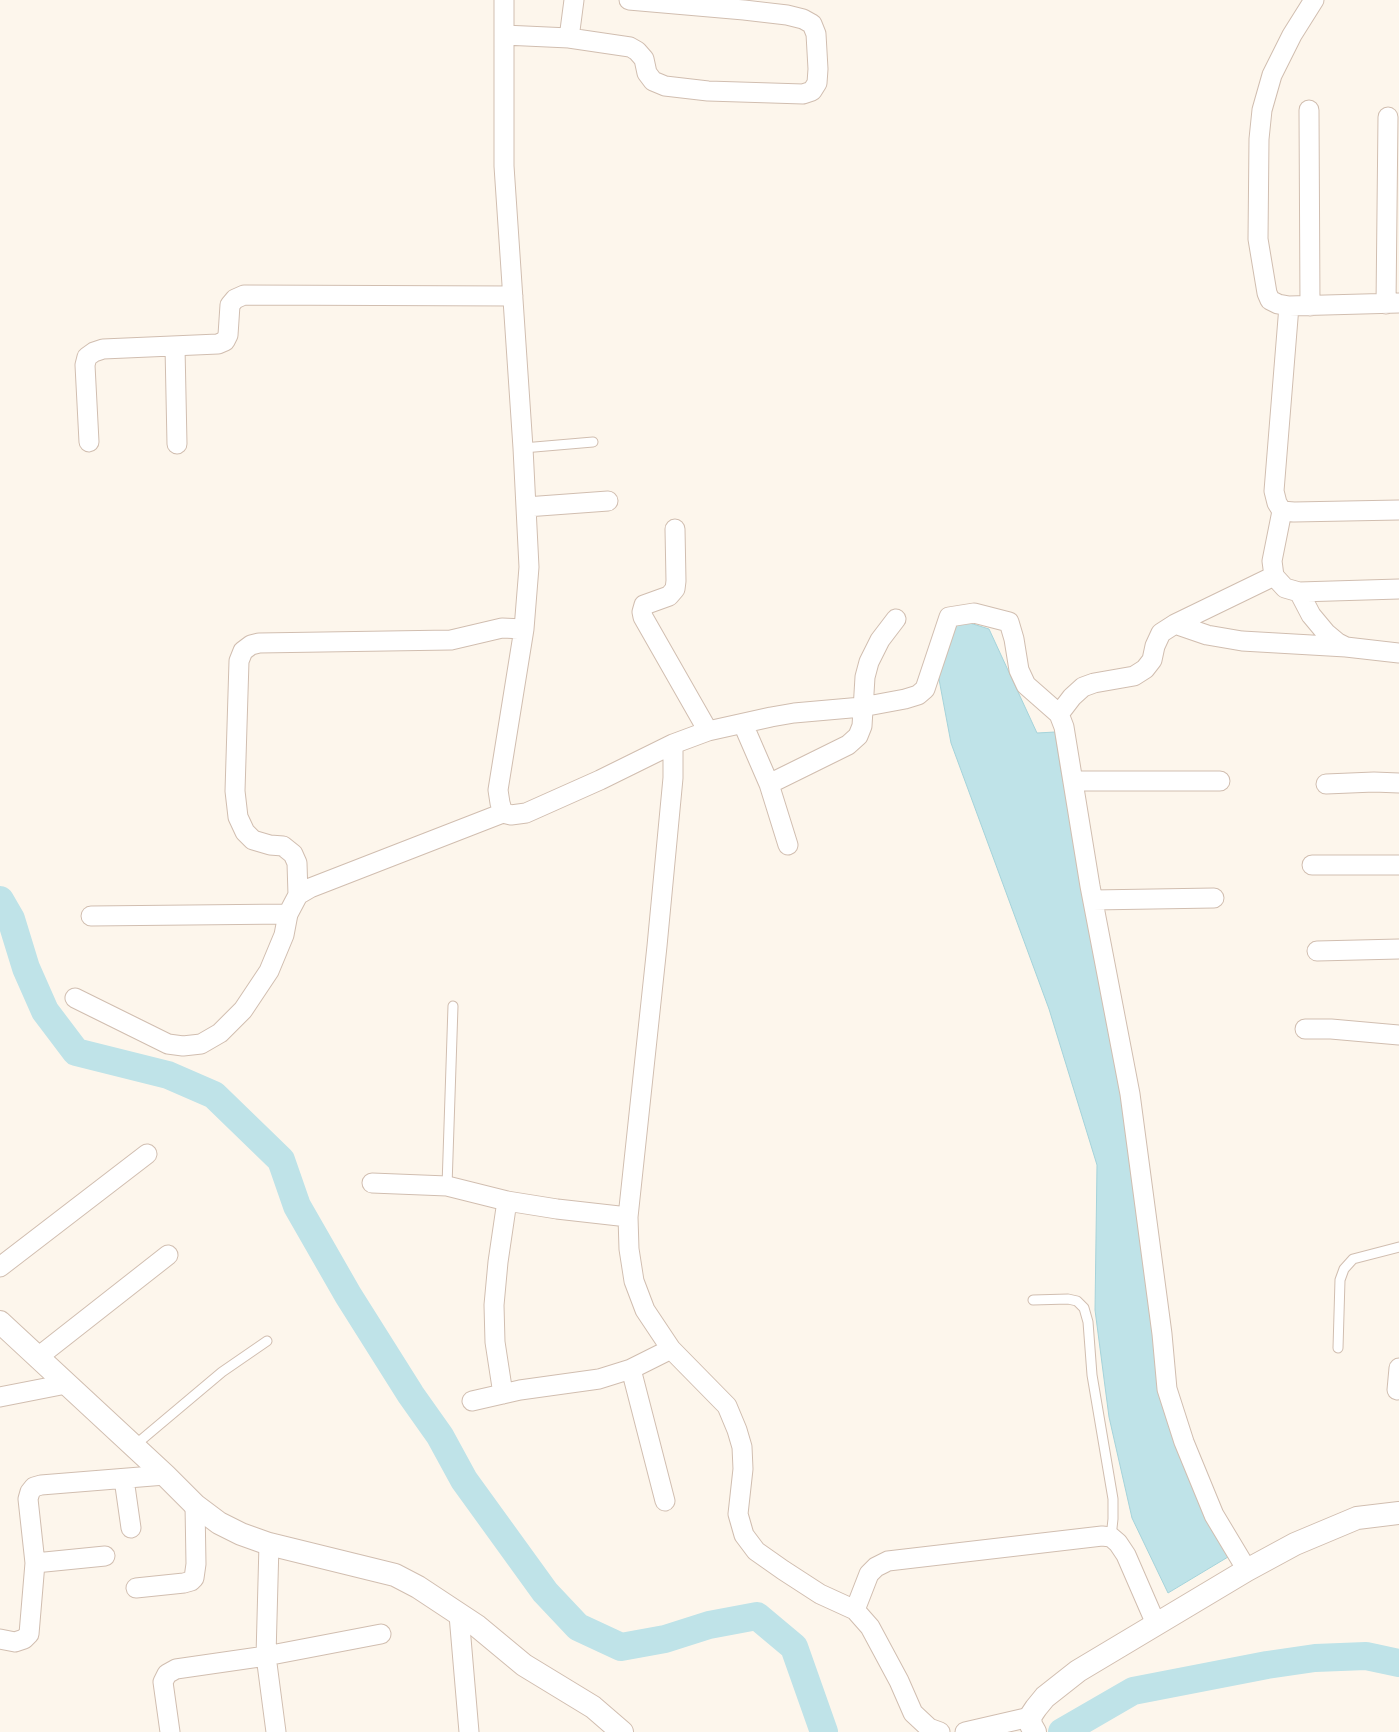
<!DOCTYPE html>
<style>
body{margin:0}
canvas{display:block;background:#fdf6ec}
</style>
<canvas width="1399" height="1732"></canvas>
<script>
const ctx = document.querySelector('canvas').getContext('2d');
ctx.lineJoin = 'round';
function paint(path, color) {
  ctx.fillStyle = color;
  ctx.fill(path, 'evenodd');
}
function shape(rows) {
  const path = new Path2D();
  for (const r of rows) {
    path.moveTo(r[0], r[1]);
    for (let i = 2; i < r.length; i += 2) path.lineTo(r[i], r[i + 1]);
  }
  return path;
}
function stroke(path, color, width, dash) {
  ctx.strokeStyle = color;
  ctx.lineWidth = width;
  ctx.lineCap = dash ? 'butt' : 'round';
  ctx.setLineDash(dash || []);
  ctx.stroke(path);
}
const water = shape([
 [957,619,989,629,1037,733,1055,732,1061,771,1096,935,1136,1182,1160,1393,1228,1557,1168,1593,1132,1518,1109,1417,1095,1310,1097,1165,1049,1009,951,743,938,674,957,619]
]);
paint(water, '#bfe3e8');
stroke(water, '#a5d3da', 1);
stroke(shape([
 [0,900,11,919,26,968,45,1011,76,1052,168,1075,214,1095,281,1160,297,1206,348,1295,411,1395,440,1436,464,1480,545,1592,578,1627,621,1647,665,1639,709,1625,757,1616,794,1647,824,1732],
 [1062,1732,1133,1691,1267,1665,1315,1658,1366,1656,1399,1663]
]), '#bfe3e8', 28);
const service = shape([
 [523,448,593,442],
 [447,1186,453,1006],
 [1033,1300,1068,1299,1077,1301,1084,1308,1088,1322,1092,1375,1113,1499,1113,1519,1111,1537],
 [1338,1348,1340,1280,1344,1269,1353,1259,1399,1247],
 [134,1446,222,1372,267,1341]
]);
const minor = shape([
 [504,0,504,166,523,448,529,567,524,629,498,790,500,803,503,813,511,815,526,813,600,780,673,744,673,778,657,946,628,1217,629,1249,634,1281,645,1310,671,1349,727,1406,737,1430,742,1447,743,1469,738,1514,744,1535,756,1551,783,1570,820,1594,855,1610,870,1627,899,1681,913,1713,929,1728,940,1732],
 [1314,0,1292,35,1272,75,1262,110,1259,139,1258,239,1267,293,1270,300,1278,304,1289,306,1399,303],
 [504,35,569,38,630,47,637,51,644,59,647,73,653,81,665,86,708,91,803,94,812,91,817,83,818,69,816,34,812,24,803,19,787,15,744,10,629,0],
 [569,38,574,0],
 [1309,110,1310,306],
 [1386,304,1388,117],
 [1289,306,1274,491,1277,503,1282,511,1294,512,1399,510],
 [175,347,177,444],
 [89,442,85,365,87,357,94,352,103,349,218,344,225,341,228,335,230,305,235,299,244,295,513,296],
 [526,507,608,501],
 [1282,511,1272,561,1274,576,1285,588,1299,592,1399,589],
 [675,529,676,581,675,589,669,596,644,605,642,612,643,617,708,731],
 [1299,592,1311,615,1326,633,1338,643,1346,647,1399,653],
 [1175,624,1207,635,1242,641,1346,647],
 [1059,714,1072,697,1083,687,1094,683,1134,676,1145,669,1152,660,1155,646,1161,633,1175,624,1274,576],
 [743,724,769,784,788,845],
 [673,744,708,731,771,717,794,713,862,707,905,699,918,695,925,689,949,617,974,613,1009,622,1014,639,1019,670,1026,685,1059,714,1064,727,1090,886,1130,1094,1162,1334,1167,1389,1184,1442,1214,1515,1247,1570],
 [1073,781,1220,781],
 [769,784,848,745,858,736,862,726,865,677,869,662,880,640,896,619],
 [1326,784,1374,782,1399,783],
 [1312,865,1399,865],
 [298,895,297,863,293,854,283,846,270,845,253,840,245,832,238,817,235,791,239,661,243,651,251,645,259,643,451,640,502,628,524,629],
 [1093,900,1214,898],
 [91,916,288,914],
 [1317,951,1399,949],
 [75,998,168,1044,183,1046,201,1044,220,1033,243,1010,269,971,284,935,288,914,298,895,310,888,503,813],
 [1305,1029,1331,1029,1399,1035],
 [372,1183,447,1186,507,1201,557,1209,628,1217],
 [0,1267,147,1154],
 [38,1357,168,1255],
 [631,1369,665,1501],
 [1397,1390,1399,1368],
 [503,1394,495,1342,494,1305,498,1262,507,1201],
 [0,1397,66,1384],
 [472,1401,520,1390,599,1379,631,1369,671,1349],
 [124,1479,131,1528],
 [35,1563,105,1556],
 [136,1588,184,1583,191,1581,194,1578,196,1564,195,1505],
 [855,1610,869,1574,876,1567,888,1561,1102,1536,1111,1537,1118,1543,1126,1555,1156,1624],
 [459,1615,469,1732],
 [0,1639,15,1642,24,1639,29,1634,35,1563,28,1499,30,1492,34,1487,41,1485,165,1475],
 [170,1732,163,1682,167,1674,176,1669,266,1656,269,1544],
 [276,1732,266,1656,381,1634],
 [965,1732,1030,1717]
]);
const tertiary = shape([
 [0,1322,165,1475,195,1505,219,1523,241,1534,269,1544,395,1575,418,1587,477,1626,524,1665,593,1707,622,1732],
 [1035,1732,1031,1725,1030,1717,1036,1708,1045,1697,1078,1671,1247,1570,1295,1544,1357,1518,1399,1513]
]);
stroke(service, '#d1beb0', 11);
stroke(minor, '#d1beb0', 21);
stroke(tertiary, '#d1beb0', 24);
stroke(service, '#fff', 9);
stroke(minor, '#fff', 19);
stroke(tertiary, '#fff', 22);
</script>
